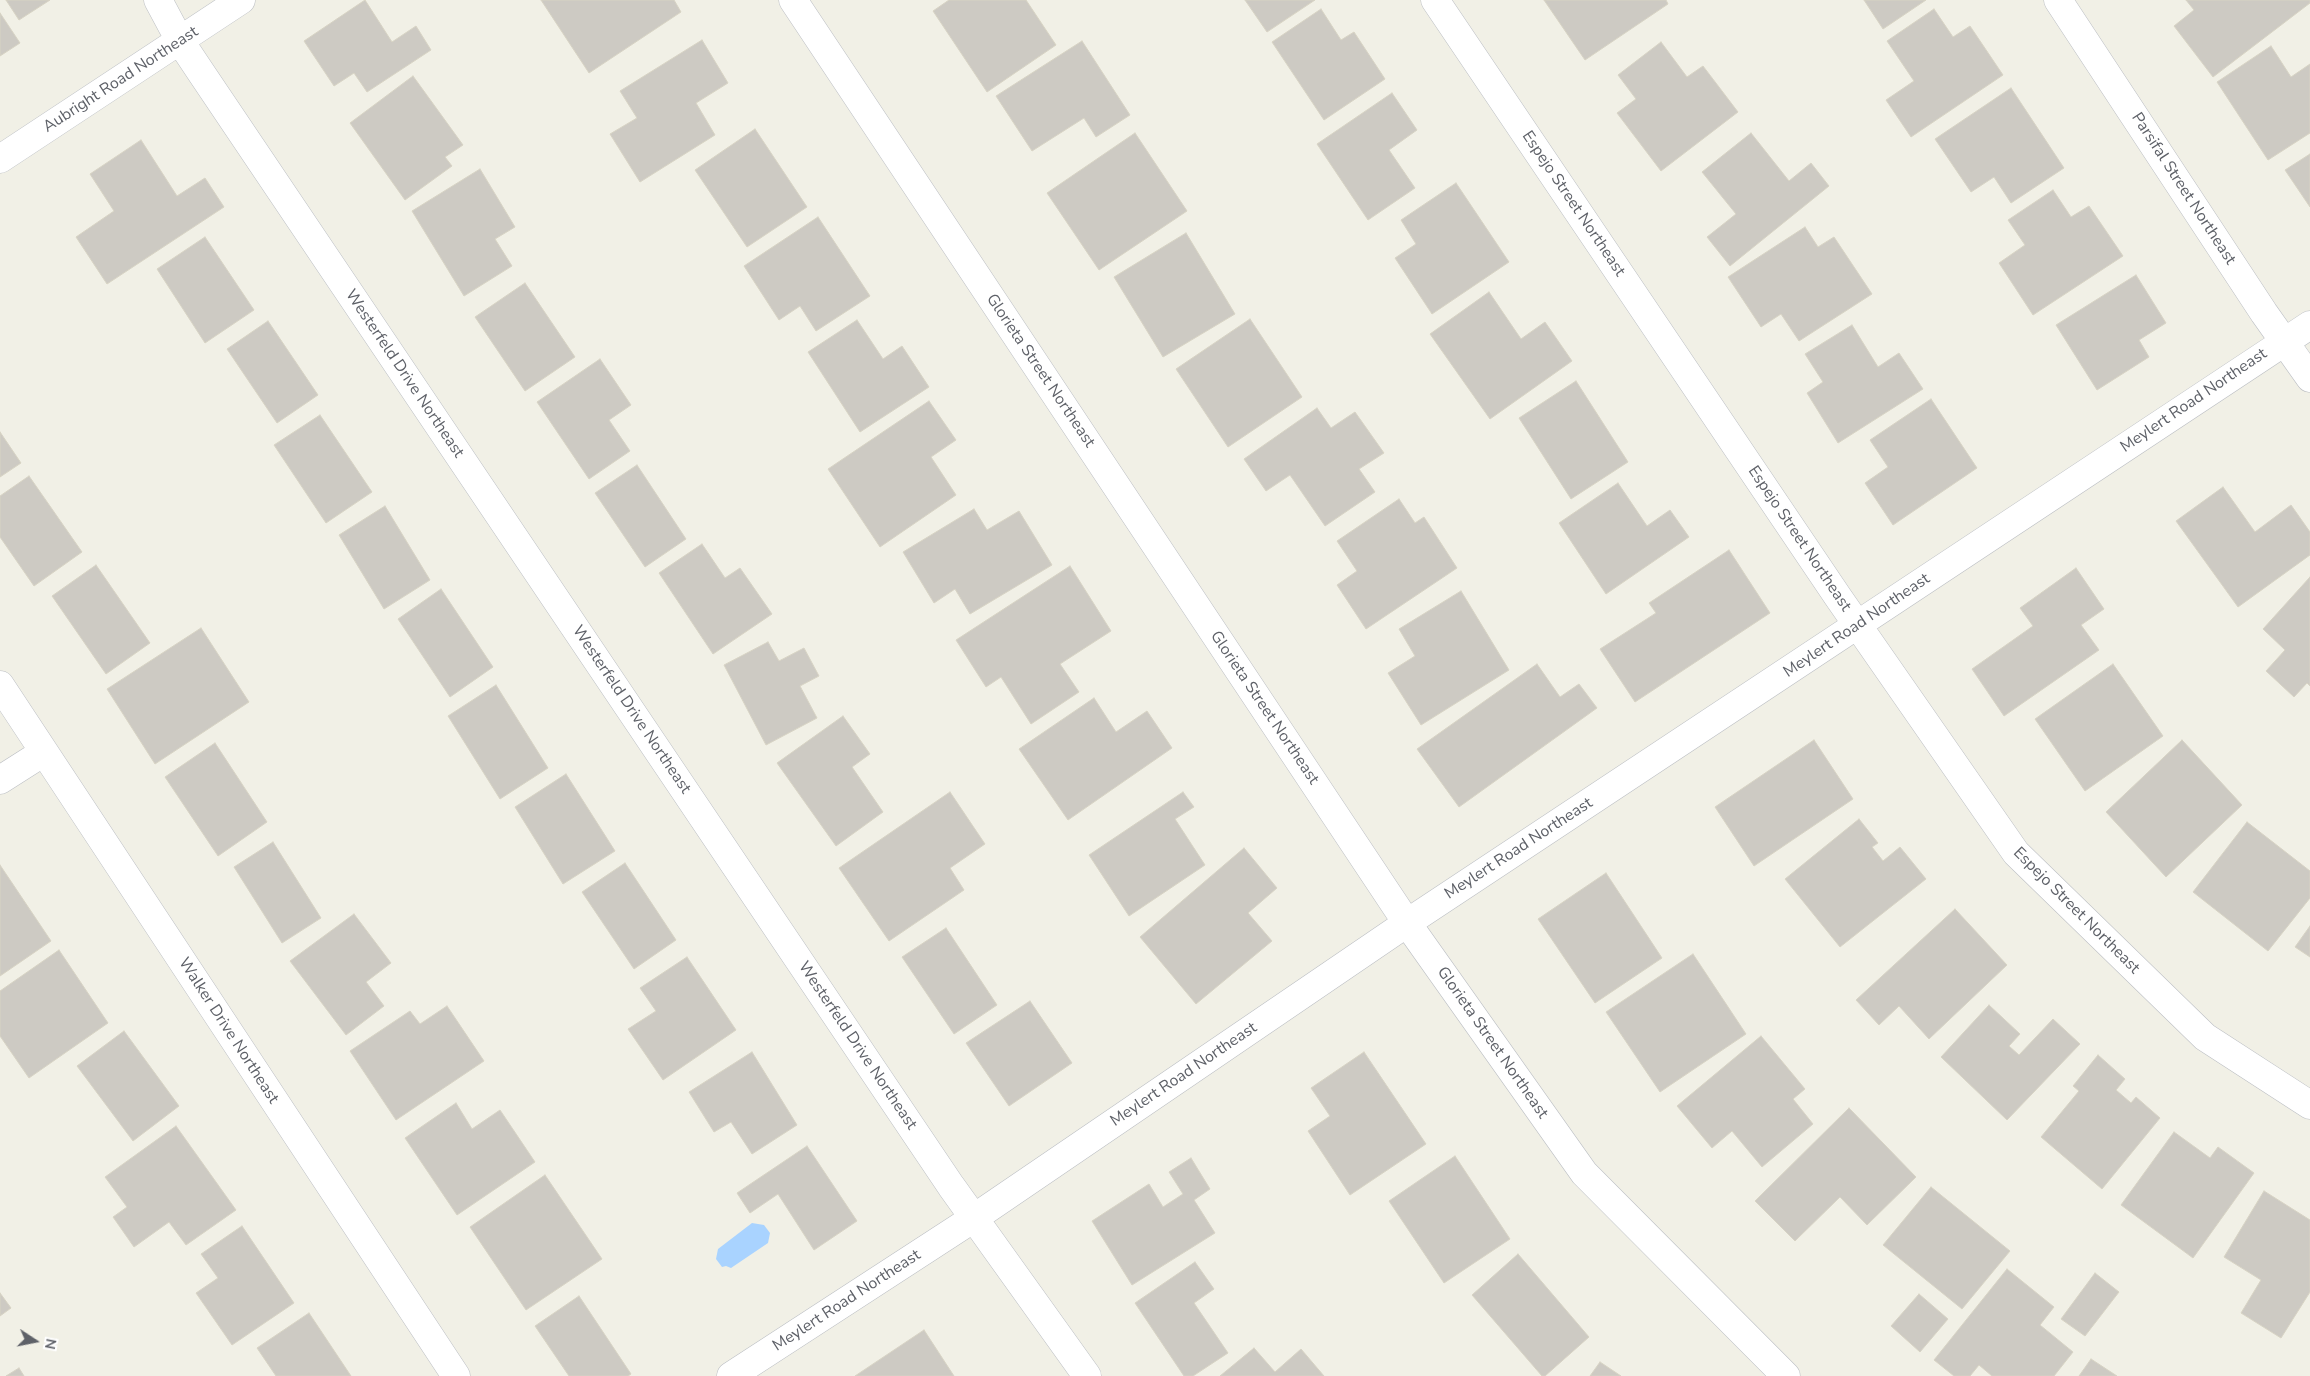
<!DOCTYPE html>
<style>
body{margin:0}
#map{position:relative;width:2310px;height:1376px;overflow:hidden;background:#f1f0e6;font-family:"Nunito Sans",sans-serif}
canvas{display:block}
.north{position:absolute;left:10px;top:1316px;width:50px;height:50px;-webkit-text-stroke:4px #fff;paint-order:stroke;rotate:101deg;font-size:14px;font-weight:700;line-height:20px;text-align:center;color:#5e6168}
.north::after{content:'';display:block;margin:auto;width:18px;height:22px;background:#5e6168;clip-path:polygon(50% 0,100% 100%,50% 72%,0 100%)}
</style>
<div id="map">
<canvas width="2310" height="1376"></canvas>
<div class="north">N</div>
</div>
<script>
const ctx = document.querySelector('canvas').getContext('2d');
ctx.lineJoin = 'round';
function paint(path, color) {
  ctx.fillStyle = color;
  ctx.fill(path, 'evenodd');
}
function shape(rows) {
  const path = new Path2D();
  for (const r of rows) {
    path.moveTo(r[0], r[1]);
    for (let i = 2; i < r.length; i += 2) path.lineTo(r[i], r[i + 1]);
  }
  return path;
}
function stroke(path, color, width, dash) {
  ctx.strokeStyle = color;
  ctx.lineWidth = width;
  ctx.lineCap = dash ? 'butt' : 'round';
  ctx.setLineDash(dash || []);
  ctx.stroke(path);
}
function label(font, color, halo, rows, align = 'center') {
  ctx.font = font + ' "Nunito Sans",sans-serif';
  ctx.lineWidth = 5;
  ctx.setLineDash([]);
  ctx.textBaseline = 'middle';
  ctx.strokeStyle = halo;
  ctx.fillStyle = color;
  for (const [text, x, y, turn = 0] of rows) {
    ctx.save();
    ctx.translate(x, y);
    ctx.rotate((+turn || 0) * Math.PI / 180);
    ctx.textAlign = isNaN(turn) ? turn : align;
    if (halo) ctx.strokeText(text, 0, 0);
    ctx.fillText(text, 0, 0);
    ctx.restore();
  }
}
paint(shape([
 [752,1223,764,1225,770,1233,768,1243,731,1268,726,1266,722,1267,716,1259,718,1249]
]), '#a9d3ff');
const building = shape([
 [6,0,50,0,19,20,6,0],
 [365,0,392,42,416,26,431,50,367,92,354,73,334,86,304,41,365,0],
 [541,0,674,0,681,12,589,73,541,0],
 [949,0,1026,0,1056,45,987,92,933,11,949,0],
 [1245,0,1315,0,1267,32,1245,0],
 [1544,0,1666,0,1668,4,1585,60,1544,0],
 [1864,0,1926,0,1883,29,1864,0],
 [2186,0,2310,0,2310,3,2213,77,2174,26,2194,10,2186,0],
 [1321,9,1341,40,1354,32,1385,79,1324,120,1272,42,1321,9],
 [1934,9,1953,37,1970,26,2003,75,1911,137,1886,100,1914,81,1887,41,1934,9],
 [0,13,20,43,0,56,0,13],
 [702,40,728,83,696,103,715,135,640,182,610,134,637,118,620,91,702,40],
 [1082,41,1130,115,1096,137,1084,118,1032,151,996,96,1082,41],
 [1661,42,1687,77,1703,66,1738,112,1661,171,1617,113,1636,99,1618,75,1661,42],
 [2271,46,2291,77,2310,64,2310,133,2268,160,2217,82,2271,46],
 [413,76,463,145,445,157,452,166,405,200,350,123,413,76],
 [2011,88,2064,168,2011,203,1994,177,1971,192,1935,139,2011,88],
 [1392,93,1417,130,1389,150,1415,188,1368,220,1317,144,1392,93],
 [755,129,807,207,747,247,695,170,755,129],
 [1135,133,1187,211,1099,270,1047,193,1135,133],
 [1751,133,1789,181,1811,163,1829,186,1730,266,1707,237,1736,214,1702,172,1751,133],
 [141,140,177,196,205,178,224,207,107,284,76,237,114,211,90,174,141,140],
 [2310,154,2310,207,2285,170,2310,154],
 [480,169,515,227,495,239,512,266,464,296,412,211,480,169],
 [1456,183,1509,262,1432,314,1395,258,1416,244,1401,220,1456,183],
 [2053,190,2071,217,2089,206,2123,256,2033,315,1999,263,2025,245,2008,220,2053,190],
 [818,217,870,296,816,331,800,306,779,320,744,266,818,217],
 [1805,227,1818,247,1834,237,1872,294,1799,341,1781,314,1761,327,1728,277,1805,227],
 [1186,233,1235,314,1163,357,1114,277,1186,233],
 [205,237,254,310,205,343,157,269,205,237],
 [2136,275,2166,323,2139,340,2149,357,2097,390,2056,325,2136,275],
 [525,283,575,357,525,391,475,317,525,283],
 [1489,292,1521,339,1545,322,1572,361,1490,419,1430,334,1489,292],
 [1250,319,1302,397,1228,447,1176,369,1250,319],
 [857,320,883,359,902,346,929,387,860,432,808,352,857,320],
 [268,321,318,395,277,423,227,349,268,321],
 [1852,325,1878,367,1899,353,1923,389,1838,443,1807,393,1823,382,1805,354,1852,325],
 [600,359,631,405,609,420,630,451,589,479,537,402,600,359],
 [1576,381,1628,462,1571,499,1519,418,1576,381],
 [1931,399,1977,468,1893,525,1865,483,1888,467,1870,440,1931,399],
 [929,401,956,440,931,457,956,495,880,547,828,469,929,401],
 [1317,408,1331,428,1355,412,1384,453,1359,469,1375,492,1325,526,1290,475,1266,491,1244,459,1317,408],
 [320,415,372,492,326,523,274,445,320,415],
 [0,432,21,463,0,477,0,432],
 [637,465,686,539,645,567,595,493,637,465],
 [29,476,82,552,34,586,0,537,0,496,29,476],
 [1618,483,1647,526,1670,510,1689,537,1606,594,1559,523,1618,483],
 [2223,487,2255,532,2291,505,2310,532,2310,555,2238,607,2176,521,2223,487],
 [1399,499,1415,523,1424,517,1457,568,1366,629,1337,585,1357,571,1337,541,1399,499],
 [385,506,430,580,384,609,339,535,385,506],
 [974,509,987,530,1019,511,1052,565,970,614,955,589,934,603,903,552,974,509],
 [702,544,725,578,740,568,772,614,713,654,659,573,702,544],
 [1729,550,1770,613,1635,702,1600,649,1656,613,1649,603,1729,550],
 [96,565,150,643,106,674,52,596,96,565],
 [1070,566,1111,631,1060,664,1079,692,1031,724,1001,677,986,687,956,640,1070,566],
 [2076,568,2104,609,2081,625,2099,650,2004,716,1972,669,2033,626,2020,608,2076,568],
 [2310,577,2310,686,2307,683,2294,697,2266,671,2285,650,2263,629,2310,577],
 [441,589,493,667,450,697,398,619,441,589],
 [1461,591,1509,670,1421,725,1388,673,1415,656,1399,629,1461,591],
 [201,628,249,702,155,764,107,689,201,628],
 [768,642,779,661,804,648,819,676,800,686,817,718,766,745,724,665,768,642],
 [1537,664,1560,697,1579,684,1597,708,1459,807,1417,749,1537,664],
 [2113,664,2163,736,2085,791,2035,719,2113,664],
 [496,685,548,768,500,799,448,716,496,685],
 [1094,698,1116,732,1147,711,1172,748,1068,820,1019,749,1094,698],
 [843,716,870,754,852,767,883,812,836,846,777,763,843,716],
 [1814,740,1853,799,1754,866,1715,807,1814,740],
 [2182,740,2242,805,2166,877,2106,812,2182,740],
 [215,743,267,822,218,856,165,777,215,743],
 [566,774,615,851,563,884,515,807,566,774],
 [950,792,985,844,950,868,964,890,889,941,839,868,950,792],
 [1183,792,1194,807,1175,819,1205,865,1129,916,1089,855,1183,792],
 [1859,819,1878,843,1872,847,1883,861,1900,847,1926,879,1840,947,1785,879,1859,819],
 [2247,822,2310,871,2310,898,2268,951,2193,892,2247,822],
 [273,842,321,918,282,943,234,867,273,842],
 [1244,848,1277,888,1248,913,1272,941,1196,1004,1140,937,1244,848],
 [625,863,676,940,634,969,582,892,625,863],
 [0,865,51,941,0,976,0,865],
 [1606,873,1662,958,1595,1003,1538,919,1606,873],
 [1955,909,2007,965,1929,1039,1899,1006,1879,1025,1856,1000,1955,909],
 [354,914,391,963,366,982,384,1006,346,1035,290,961,354,914],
 [2310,926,2310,957,2295,947,2310,926],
 [946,928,997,1005,954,1034,902,957,946,928],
 [59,950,108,1023,29,1078,0,1036,0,991,59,950],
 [1693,954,1746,1034,1660,1092,1606,1012,1693,954],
 [687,957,736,1030,663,1080,628,1029,656,1011,640,988,687,957],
 [1030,1001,1072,1063,1009,1106,966,1043,1030,1001],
 [1989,1005,2020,1034,2009,1046,2019,1055,2053,1019,2080,1044,2007,1120,1941,1057,1989,1005],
 [447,1006,484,1061,396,1120,350,1051,410,1011,420,1024,447,1006],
 [124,1031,179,1106,133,1141,77,1066,124,1031],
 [1761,1036,1805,1089,1793,1099,1813,1124,1762,1167,1732,1131,1712,1148,1677,1106,1761,1036],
 [752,1052,797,1125,752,1154,731,1122,714,1132,689,1092,752,1052],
 [1364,1052,1426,1144,1350,1195,1308,1131,1330,1116,1311,1088,1364,1052],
 [2098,1055,2125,1079,2116,1090,2131,1103,2136,1097,2160,1118,2102,1189,2041,1137,2079,1091,2073,1086,2098,1055],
 [456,1103,472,1129,500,1110,535,1162,457,1215,405,1138,456,1103],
 [1849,1108,1916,1177,1867,1225,1840,1197,1795,1241,1755,1201,1849,1108],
 [176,1126,236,1210,186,1245,169,1222,134,1247,113,1217,127,1207,105,1177,176,1126],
 [2174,1132,2210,1158,2218,1147,2254,1173,2193,1258,2121,1205,2174,1132],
 [807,1146,857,1221,814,1250,778,1194,750,1213,737,1193,807,1146],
 [1455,1156,1510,1239,1444,1283,1389,1201,1455,1156],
 [1191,1158,1210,1189,1194,1200,1215,1233,1132,1285,1092,1221,1149,1184,1163,1207,1183,1194,1169,1172,1191,1158],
 [545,1175,602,1259,526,1310,470,1227,545,1175],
 [1931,1187,2010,1251,1962,1309,1883,1245,1931,1187],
 [2264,1191,2310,1220,2310,1292,2281,1338,2241,1313,2261,1280,2224,1257,2264,1191],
 [242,1226,294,1303,232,1345,196,1293,218,1278,201,1254,242,1226],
 [1518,1254,1589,1337,1545,1376,1542,1376,1472,1295,1518,1254],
 [1195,1262,1214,1289,1194,1303,1228,1353,1193,1376,1184,1376,1135,1303,1195,1262],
 [2007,1269,2054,1307,2040,1325,2073,1352,2054,1376,1992,1376,1979,1365,1970,1376,1954,1376,1934,1360,2007,1269],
 [2095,1273,2119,1292,2085,1336,2061,1319,2095,1273],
 [0,1293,11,1308,0,1316,0,1293],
 [1919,1294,1948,1319,1920,1352,1891,1326,1919,1294],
 [579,1296,631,1374,628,1376,569,1376,535,1326,579,1296],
 [309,1313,351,1376,276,1376,257,1348,309,1313],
 [924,1330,954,1376,855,1376,924,1330],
 [1254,1348,1275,1372,1301,1349,1324,1376,1220,1376,1254,1348],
 [2091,1359,2117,1376,2079,1376,2091,1359],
 [1600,1362,1621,1376,1590,1376,1600,1362],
 [19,1368,24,1376,6,1376,19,1368]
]);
paint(building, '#cdcac3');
stroke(building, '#d7d3c4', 1);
const minor = shape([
 [158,0,180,41,200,71,951,1186,1087,1376],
 [793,0,1407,923,1584,1173,1786,1376],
 [1435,0,1838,597,2016,853,2205,1037,2310,1105],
 [2058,0,2264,313,2310,378],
 [0,159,241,0],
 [0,685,456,1376],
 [0,780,44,752],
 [731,1376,974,1218,1407,923,2310,325]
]);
stroke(minor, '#bbbec3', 29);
stroke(minor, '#fff', 28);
label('16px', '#5e6168', '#fff', [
 ["Aubright Road Northeast",121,80,-33],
 ["Parsifal Street Northeast",2183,189,57],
 ["Espejo Street Northeast",1573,204,56],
 ["Glorieta Street Northeast",1040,371,56],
 ["Westerfeld Drive Northeast",404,374,56],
 ["Meylert Road Northeast",2194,401,-34],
 ["Espejo Street Northeast",1799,539,56],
 ["Meylert Road Northeast",1857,626,-34],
 ["Glorieta Street Northeast",1264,708,56],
 ["Westerfeld Drive Northeast",631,710,56],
 ["Meylert Road Northeast",1519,849,-33],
 ["Espejo Street Northeast",2076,911,45],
 ["Walker Drive Northeast",228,1031,57],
 ["Glorieta Street Northeast",1492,1043,55],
 ["Westerfeld Drive Northeast",857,1046,56],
 ["Meylert Road Northeast",1184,1075,-34],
 ["Meylert Road Northeast",847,1301,-33]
]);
</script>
